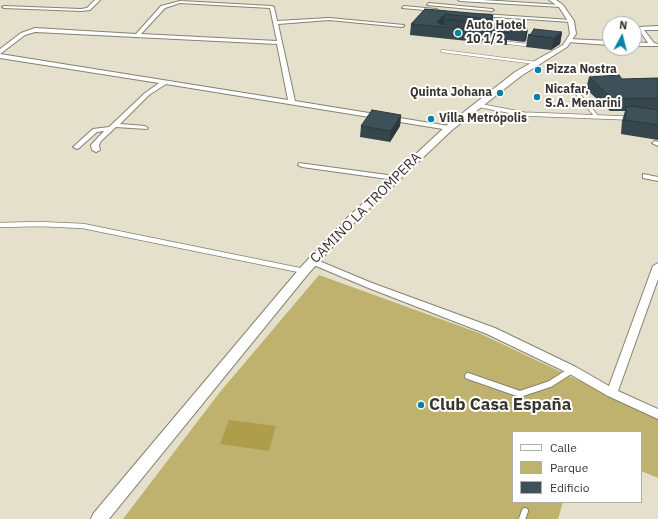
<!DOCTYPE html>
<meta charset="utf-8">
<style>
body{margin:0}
#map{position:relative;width:658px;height:519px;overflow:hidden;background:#e4e0cc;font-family:"IBM Plex Sans",sans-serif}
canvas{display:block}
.legend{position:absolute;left:512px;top:431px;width:130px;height:72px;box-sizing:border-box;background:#fff;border:1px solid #afaeab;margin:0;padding:5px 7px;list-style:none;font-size:12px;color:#37352e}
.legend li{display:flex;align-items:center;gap:8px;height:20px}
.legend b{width:20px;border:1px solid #afaeab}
.north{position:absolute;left:602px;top:16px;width:40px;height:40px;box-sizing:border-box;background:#fff;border:1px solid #afaeab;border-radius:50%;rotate:7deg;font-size:11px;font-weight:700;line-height:16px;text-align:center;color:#37352e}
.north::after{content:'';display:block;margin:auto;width:14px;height:18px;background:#0682a7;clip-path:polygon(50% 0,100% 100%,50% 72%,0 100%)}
</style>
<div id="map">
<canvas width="658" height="519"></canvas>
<ul class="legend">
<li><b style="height:5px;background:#fff"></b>Calle</li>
<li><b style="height:11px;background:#beb26e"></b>Parque</li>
<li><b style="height:11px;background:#3e5159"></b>Edificio</li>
</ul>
<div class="north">N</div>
</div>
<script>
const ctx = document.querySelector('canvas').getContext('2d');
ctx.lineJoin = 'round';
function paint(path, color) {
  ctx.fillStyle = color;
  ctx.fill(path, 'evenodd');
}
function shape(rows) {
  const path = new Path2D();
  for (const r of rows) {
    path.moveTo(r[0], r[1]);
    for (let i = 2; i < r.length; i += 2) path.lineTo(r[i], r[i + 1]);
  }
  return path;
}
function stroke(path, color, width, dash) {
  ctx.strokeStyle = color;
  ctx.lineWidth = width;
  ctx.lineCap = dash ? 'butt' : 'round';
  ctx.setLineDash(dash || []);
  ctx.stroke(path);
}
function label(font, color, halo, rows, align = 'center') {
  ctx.font = font + ' "IBM Plex Sans",sans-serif';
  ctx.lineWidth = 4;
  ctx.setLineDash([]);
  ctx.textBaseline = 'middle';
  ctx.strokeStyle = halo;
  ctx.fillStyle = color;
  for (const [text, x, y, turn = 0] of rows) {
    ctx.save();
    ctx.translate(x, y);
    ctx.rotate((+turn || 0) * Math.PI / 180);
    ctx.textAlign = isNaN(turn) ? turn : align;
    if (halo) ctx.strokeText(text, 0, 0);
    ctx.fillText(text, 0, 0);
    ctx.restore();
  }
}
paint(shape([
 [319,275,479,333,658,418,658,478,641,471,641,432,513,432,513,502,563,502,558,519,123,519,220,392]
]), '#beb26e');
paint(shape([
 [229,420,276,426,269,451,220,444]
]), '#ae9e4b');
const serviceFar3 = shape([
 [501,42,526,45,529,40],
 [442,51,536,63]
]);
const serviceFar2 = shape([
 [577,93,597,117],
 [477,105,524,114,626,118]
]);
const serviceFar1 = shape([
 [0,225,39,224,83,226,304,271]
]);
const service = shape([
 [468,376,520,394,550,384,572,370],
 [522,519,525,511]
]);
const minor = shape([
 [95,0,100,0,90,10,81,11,4,8,2,7,4,6,81,9,87,8,95,0],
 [458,0,483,0,561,5,563,6,561,7,460,1,458,0],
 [180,1,272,6,274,7,277,21,329,18,404,25,404,26,402,27,329,20,278,24,295,101,449,126,452,128,449,130,166,84,149,95,120,124,145,126,148,128,147,129,116,127,101,141,99,145,100,150,96,152,92,150,91,145,104,131,97,132,79,148,77,149,73,147,93,129,109,127,145,93,159,83,0,58,0,54,288,100,277,44,35,32,25,35,0,54,0,49,21,33,35,28,136,34,161,6,180,1],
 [180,3,270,8,277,41,141,34,165,8,180,3],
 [429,3,492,9,494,10,492,11,427,5,429,3],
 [404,6,436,9,438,10,436,11,402,8,404,6],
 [483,14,571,20,573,21,571,22,481,16,481,15,483,14],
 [658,26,658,30,644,30,654,43,658,44,658,46,634,46,634,42,648,43,638,28,639,27,658,26],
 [569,39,610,41,610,45,567,42,566,41,569,39],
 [655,141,658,142,658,146,652,143,655,141],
 [299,163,395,176,399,178,395,180,302,167,298,165,299,163],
 [643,174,658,177,658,181,643,178,643,174],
 [312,258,372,283,495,328,576,367,609,386,653,266,658,263,658,279,618,391,658,409,658,419,608,396,568,373,487,334,366,287,309,263,307,261,312,258]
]);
const tertiary = shape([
 [549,0,556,0,563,5,574,21,576,34,567,47,521,76,452,130,353,224,308,274,109,519,91,519,93,514,300,268,345,220,446,126,515,72,563,45,570,34,568,21,559,7,549,0]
]);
stroke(serviceFar3, '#858270', 3.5);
stroke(serviceFar2, '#858270', 5);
stroke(serviceFar1, '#858270', 6);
stroke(service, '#858270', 8);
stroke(minor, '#858270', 2);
stroke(tertiary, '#858270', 2);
stroke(serviceFar3, '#fff', 2.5);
stroke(serviceFar2, '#fff', 3.5);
stroke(serviceFar1, '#fff', 4.5);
stroke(service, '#fff', 6);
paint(minor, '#fff');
paint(tertiary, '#fff');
paint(shape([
 [425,9,493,15,492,24,528,28,526,40,524,42,507,40,507,45,410,35,411,24],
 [562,32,560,44,551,50,526,47,528,35],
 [589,77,622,79,658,78,658,140,621,134,622,121,625,111,610,111,586,89],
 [401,115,400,126,390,142,360,137,361,126]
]), '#35464d');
paint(shape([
 [445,14,444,25,443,27,437,22],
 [493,15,492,26,490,25,491,19],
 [528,28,526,40,524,42,526,30],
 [562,32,560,44,551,50,554,38],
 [401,115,400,126,390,142,391,131]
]), '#2b393e');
const building = shape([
 [425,9,493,15,491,19,445,14,437,22,440,24,509,33,411,24,425,9],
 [449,19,528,28,526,30,446,20,449,19],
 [534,29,562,32,554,38,528,35,531,34,534,29],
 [619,75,622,79,658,78,658,98,613,99,589,77,619,75],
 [633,106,658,110,658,125,625,120,626,107,633,106],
 [372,110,401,115,391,131,361,126,372,110]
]);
paint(building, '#3e5159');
stroke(building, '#2b393e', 1);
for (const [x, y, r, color] of [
 [458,33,4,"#0682a7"],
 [538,70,4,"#0682a7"],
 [500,93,4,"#0682a7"],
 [537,97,4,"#0682a7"],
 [431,119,4,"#0682a7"],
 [421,405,4,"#0682a7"]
]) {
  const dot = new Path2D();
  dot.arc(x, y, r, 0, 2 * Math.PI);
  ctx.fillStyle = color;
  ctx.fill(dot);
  stroke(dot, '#fff', 1.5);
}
label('bold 12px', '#37352e', '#fff', [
 ["Auto Hotel",466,26],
 ["10 1/2",466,40],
 ["Pizza Nostra",546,70],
 ["Nicafar,",545,90],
 ["S.A. Menarini",545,104],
 ["Quinta Johana",492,93,"right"],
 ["Villa Metrópolis",439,119]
], 'left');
label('14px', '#37352e', '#fff', [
 ["CAMINO LA TROMPERA",366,208,-45]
]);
label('bold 17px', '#37352e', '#fff', [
 ["Club Casa España",429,405]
], 'left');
</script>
